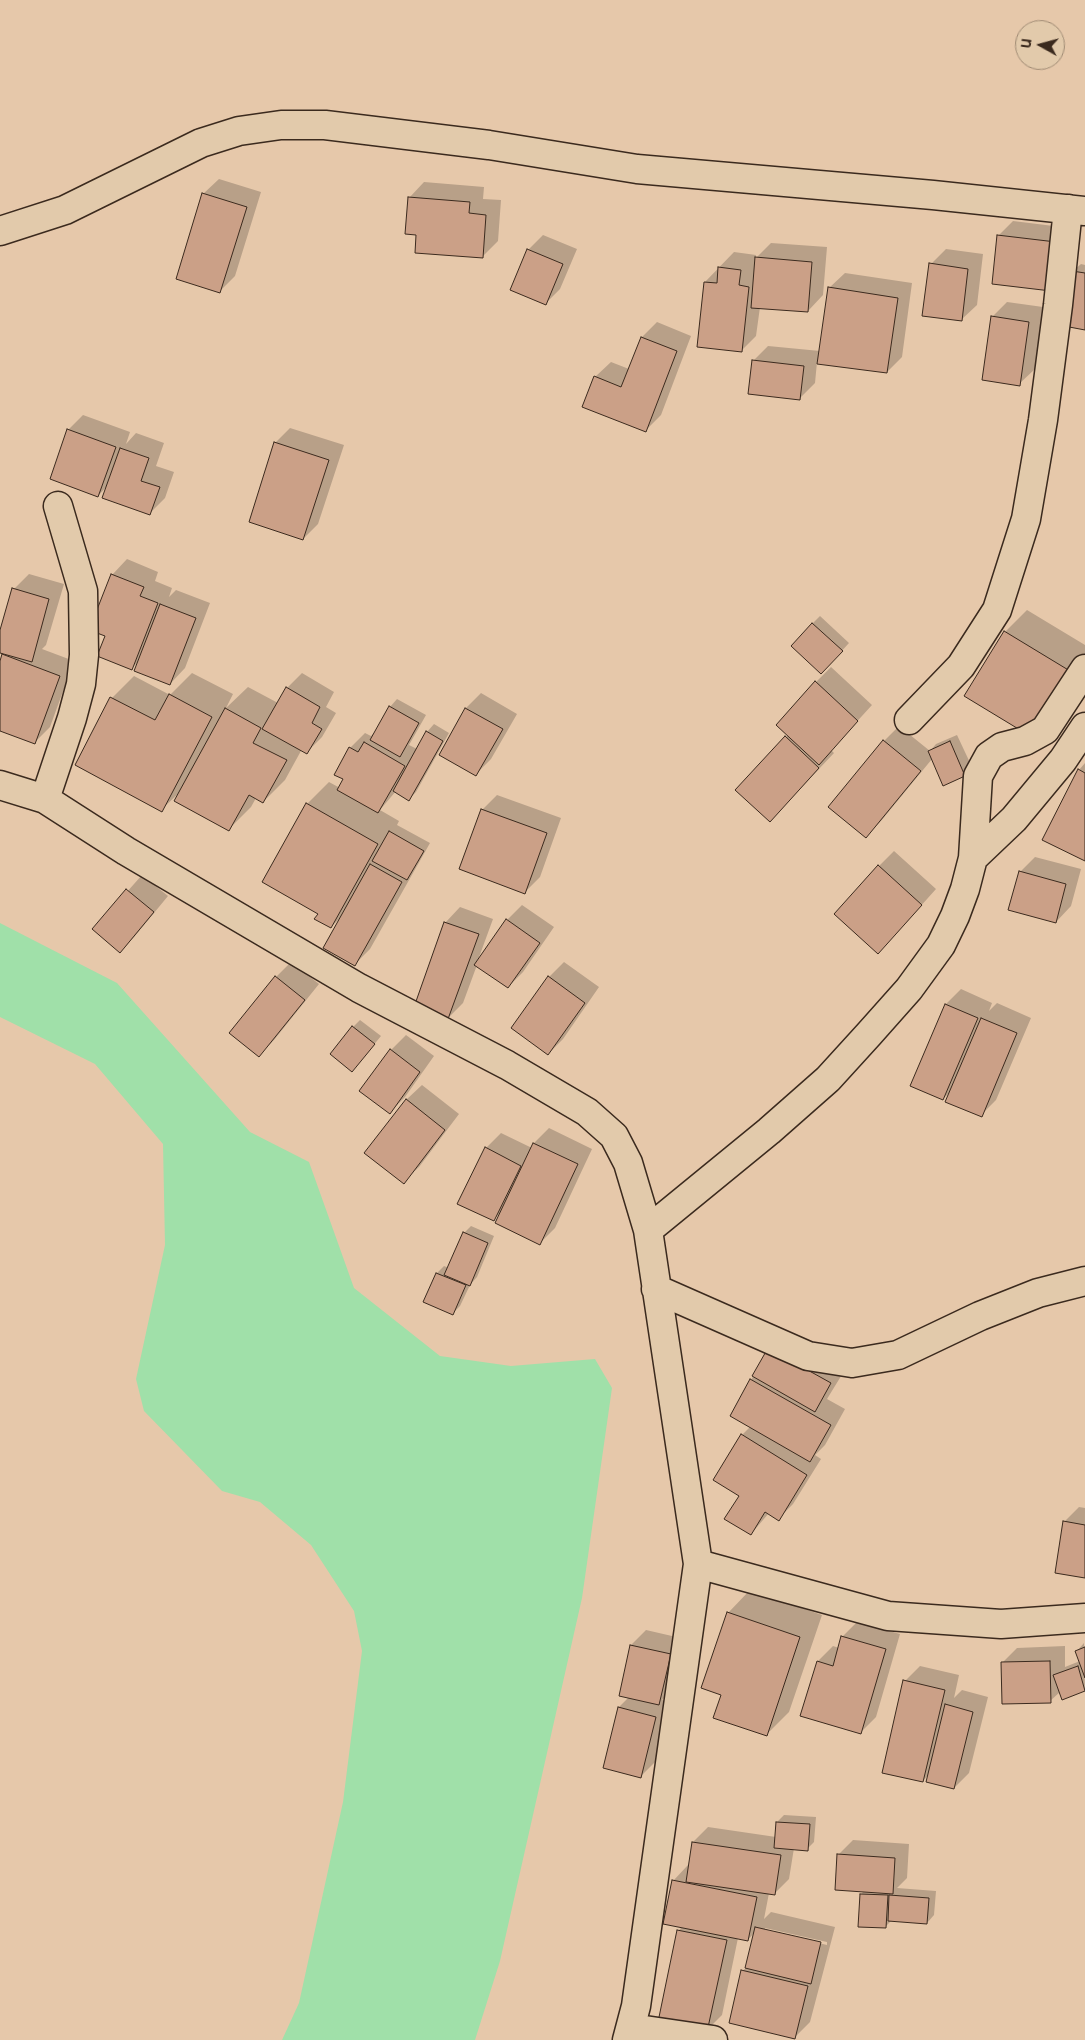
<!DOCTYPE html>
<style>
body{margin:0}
#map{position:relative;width:1085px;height:2040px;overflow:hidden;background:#e6c8aa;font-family:Mali,sans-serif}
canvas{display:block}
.north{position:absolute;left:1015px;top:20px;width:50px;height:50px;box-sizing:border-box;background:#e2caab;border:1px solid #9f8a73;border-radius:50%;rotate:277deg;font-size:14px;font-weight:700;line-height:20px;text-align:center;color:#3b2a1e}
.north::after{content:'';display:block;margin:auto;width:18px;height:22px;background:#3b2a1e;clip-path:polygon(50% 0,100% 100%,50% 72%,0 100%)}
</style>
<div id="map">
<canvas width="1085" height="2040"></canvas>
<div class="north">U</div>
</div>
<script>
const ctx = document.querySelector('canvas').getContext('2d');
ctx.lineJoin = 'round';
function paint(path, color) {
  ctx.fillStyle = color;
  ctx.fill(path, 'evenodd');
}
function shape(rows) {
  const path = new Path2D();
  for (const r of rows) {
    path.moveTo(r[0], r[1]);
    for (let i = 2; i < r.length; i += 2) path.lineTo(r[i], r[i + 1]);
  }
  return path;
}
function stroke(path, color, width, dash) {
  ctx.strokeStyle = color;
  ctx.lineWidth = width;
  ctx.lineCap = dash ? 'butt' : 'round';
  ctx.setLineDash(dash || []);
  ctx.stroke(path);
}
paint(shape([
 [0,923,117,983,250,1132,309,1162,354,1288,440,1356,511,1366,595,1359,612,1388,582,1598,500,1961,475,2040,282,2040,299,2003,343,1802,362,1651,354,1611,311,1545,260,1502,222,1491,144,1411,136,1379,165,1245,163,1144,95,1064,0,1017]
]), '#a0e0a9');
paint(shape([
 [219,179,261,192,235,276,220,291,203,194],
 [424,182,484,187,483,199,501,200,498,241,483,256,417,234,409,198],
 [1013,221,1070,228,1065,274,998,236],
 [543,235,577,249,560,289,545,304,528,250],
 [771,243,827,247,823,295,808,311,760,307,756,336,741,351,705,282,734,252,756,255,755,259],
 [946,249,983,254,977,305,961,320,931,264],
 [1081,264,1085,265,1085,328,1073,271],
 [845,273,912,283,902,357,887,372,817,362,815,383,800,398,753,361,768,346,820,351,829,288],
 [1007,302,1043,307,1035,369,1019,384,992,317],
 [657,322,691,336,661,415,646,430,595,377,611,362,629,369,642,337],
 [83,415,130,432,126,444,136,433,164,443,156,466,174,472,165,498,150,513,108,485,98,496,68,430],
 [290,428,344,445,318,524,303,539,275,443],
 [127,559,158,572,155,581,172,588,169,597,176,590,210,603,185,668,170,684,139,661,132,668,112,575],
 [29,574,64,584,46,645,42,649,74,661,50,727,35,742,0,729,0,665,6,653,0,651,0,635,14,589],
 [1027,610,1085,645,1085,659,1052,713,1005,632],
 [820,616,849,643,829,665,812,624],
 [831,667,872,705,831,750,834,753,785,805,737,790,788,735,816,682],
 [192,673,233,694,226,708,248,687,278,703,287,688,302,673,334,692,326,707,336,713,322,737,307,752,302,749,285,780,263,802,256,798,251,807,229,829,180,792,161,810,77,765,112,698,134,676,170,695],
 [481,693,517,714,491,759,476,774,441,754,466,708],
 [397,699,426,715,409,745,417,749,427,732,434,724,449,733,416,792,409,799,396,791,380,810,399,821,397,825,430,843,370,949,355,964,341,917,331,927,319,913,307,804,329,782,340,788,345,779,350,748,365,733,371,736,375,732,390,707],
 [899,726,930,751,936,744,957,735,972,767,965,775,944,784,932,759,881,821,866,836,830,806,884,741],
 [1085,763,1085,860,1079,770],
 [497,795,561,818,540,877,525,892,482,810],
 [894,851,936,889,893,937,879,866],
 [1035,857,1081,869,1071,906,1056,922,1020,872],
 [142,875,168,896,135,936,120,952,94,929],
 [522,905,554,927,523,972,508,987,477,965,463,1003,448,1018,445,923,460,907,493,919,478,960,507,920],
 [291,962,319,984,274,1040,259,1055,231,1033,276,977],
 [564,962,599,987,563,1039,548,1054,513,1028,549,977],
 [961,989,992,1003,989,1011,997,1003,1031,1018,996,1100,981,1115,951,1091,943,1099,911,1085,946,1004],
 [360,1020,381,1036,359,1063,353,1027],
 [406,1035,434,1056,405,1097,390,1112,391,1050],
 [422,1085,459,1114,419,1167,403,1182,406,1100],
 [549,1128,592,1149,555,1228,540,1243,501,1212,493,1220,486,1148,501,1133,532,1148,534,1143],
 [471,1226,494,1236,477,1277,470,1285,460,1306,453,1313,437,1273,444,1266,449,1268,464,1233],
 [769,1348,846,1368,827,1399,845,1409,825,1445,815,1455,821,1459,793,1504,778,1519,769,1513,751,1534,740,1495,715,1480,742,1435,750,1427,731,1416],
 [1079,1507,1085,1508,1085,1576,1064,1522],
 [750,1590,822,1615,789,1712,767,1734,722,1694,728,1613],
 [857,1622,900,1634,876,1717,861,1732,818,1661,833,1646,839,1648,842,1637],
 [646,1630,685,1639,674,1688,662,1700,671,1702,656,1761,641,1776,619,1707,629,1697,631,1645],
 [1084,1643,1085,1690,1062,1698,1060,1692,1050,1701,1002,1663,1017,1648,1065,1646,1065,1667,1080,1661,1077,1651],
 [920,1666,959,1675,954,1698,962,1690,988,1697,969,1773,954,1788,929,1774,923,1781,905,1681],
 [784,1815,816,1817,814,1842,807,1849,794,1848,789,1879,774,1894,769,1893,764,1919,771,1912,835,1927,810,2022,795,2037,742,1971,746,1968,754,1933,748,1940,738,1938,722,2015,706,2031,659,2021,679,1930,682,1927,673,1881,688,1865,690,1866,693,1842,708,1827,776,1837,777,1822],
 [765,1928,827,1942,827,1945,765,1930],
 [853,1840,909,1844,907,1878,897,1888,936,1891,934,1915,927,1923,892,1920,885,1927,861,1894,864,1891,838,1855]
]), '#0003');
const building = shape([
 [202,193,247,207,220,293,176,279,202,193],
 [408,197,470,202,469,213,486,215,483,258,415,253,416,235,405,234,408,197],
 [997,235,1056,242,1051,291,992,284,997,235],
 [527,249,563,264,546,305,510,290,527,249],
 [755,257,812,262,808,312,751,308,755,257],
 [929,263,968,269,962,321,922,316,929,263],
 [718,267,741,270,739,285,749,287,742,352,697,347,704,282,717,283,718,267],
 [1072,271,1085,273,1085,330,1064,326,1072,271],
 [828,287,898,298,887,373,817,364,828,287],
 [991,316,1029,322,1020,386,982,380,991,316],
 [641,337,677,351,646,432,582,407,594,376,621,387,641,337],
 [752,360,804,366,800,400,748,394,752,360],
 [67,429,116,447,98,497,50,479,67,429],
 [274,442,329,460,303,540,249,522,274,442],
 [120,448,149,458,141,481,160,487,150,515,102,498,120,448],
 [111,574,144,587,140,596,158,603,132,670,97,656,105,636,89,630,111,574],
 [12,588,49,599,32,662,0,653,0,630,12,588],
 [160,604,196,618,170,685,134,671,160,604],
 [812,623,843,651,821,674,791,646,812,623],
 [1004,631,1070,671,1030,736,964,696,1004,631],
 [2,654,60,676,35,744,0,731,0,661,2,654],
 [815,681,858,721,819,765,776,725,815,681],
 [286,687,320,707,312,723,322,729,307,754,262,729,286,687],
 [169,694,212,717,162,812,75,765,110,697,155,720,169,694],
 [389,706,419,723,400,757,370,740,389,706],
 [225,708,261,728,253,743,287,760,263,803,249,795,229,831,174,801,225,708],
 [465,708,503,729,476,776,439,755,465,708],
 [426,731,443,741,409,801,393,791,426,731],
 [785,736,819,768,770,822,735,790,785,736],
 [883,740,921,771,866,838,828,807,883,740],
 [950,741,965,776,943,786,928,751,950,741],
 [364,742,405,766,378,813,337,790,343,779,334,775,349,747,358,752,364,742],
 [1078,769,1085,773,1085,861,1042,840,1078,769],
 [306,803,378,844,331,928,314,919,318,914,262,882,306,803],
 [481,809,547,833,525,894,459,869,481,809],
 [389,831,424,851,407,880,372,861,389,831],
 [370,864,402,882,355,966,323,948,370,864],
 [878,865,922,905,878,954,834,914,878,865],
 [1019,871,1066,884,1056,923,1008,910,1019,871],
 [126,889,154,912,120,953,92,929,126,889],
 [506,919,540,943,508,988,474,965,506,919],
 [444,922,479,934,448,1019,414,1007,444,922],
 [275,976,305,1000,259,1057,229,1033,275,976],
 [548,976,585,1003,548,1055,511,1028,548,976],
 [945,1004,978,1018,943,1100,910,1086,945,1004],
 [981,1018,1017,1033,982,1117,945,1102,981,1018],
 [352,1026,375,1044,352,1072,330,1054,352,1026],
 [390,1049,420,1072,390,1114,359,1091,390,1049],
 [406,1099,445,1130,404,1184,364,1153,406,1099],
 [533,1143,578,1164,540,1245,495,1223,533,1143],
 [485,1147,521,1166,494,1221,457,1204,485,1147],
 [463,1232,488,1243,470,1286,444,1275,463,1232],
 [436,1273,466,1285,453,1315,423,1302,436,1273],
 [768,1348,831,1383,815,1412,752,1376,768,1348],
 [750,1379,831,1425,810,1462,730,1416,750,1379],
 [741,1434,807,1475,779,1521,765,1512,751,1535,724,1519,739,1496,713,1480,741,1434],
 [1063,1521,1085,1525,1085,1578,1055,1573,1063,1521],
 [727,1612,800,1637,767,1736,713,1718,721,1695,701,1688,727,1612],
 [841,1636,886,1649,861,1734,800,1716,817,1661,833,1666,841,1636],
 [630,1645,671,1654,659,1705,619,1696,630,1645],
 [1085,1647,1085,1678,1075,1651,1085,1647],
 [1050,1661,1051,1703,1002,1704,1001,1662,1050,1661],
 [1078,1666,1085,1691,1062,1700,1053,1675,1078,1666],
 [903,1680,945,1690,923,1782,882,1773,903,1680],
 [945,1704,973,1712,954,1789,926,1782,945,1704],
 [618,1707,656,1717,641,1778,603,1768,618,1707],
 [776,1822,810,1824,808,1851,774,1848,776,1822],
 [692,1842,781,1855,775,1895,686,1882,692,1842],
 [837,1854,895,1858,893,1894,835,1890,837,1854],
 [672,1880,757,1897,748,1941,663,1924,672,1880],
 [860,1894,888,1895,886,1928,858,1927,860,1894],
 [889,1895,929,1898,927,1924,888,1921,889,1895],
 [755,1927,821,1942,811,1984,745,1968,755,1927],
 [677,1930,727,1940,707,2032,658,2022,677,1930],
 [741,1970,808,1986,795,2039,729,2023,741,1970]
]);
paint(building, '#cba087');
stroke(building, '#3b2a1e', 1);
const minor = shape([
 [0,231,65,210,201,143,239,131,281,125,325,125,489,145,637,169,933,195,1085,211],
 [909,720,961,666,997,610,1026,519,1043,420,1058,305,1068,209],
 [0,785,45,799,126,851,359,988,507,1065,587,1112,614,1136,628,1163,648,1230,698,1564,888,1616,1001,1624,1085,1618],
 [45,799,72,718,81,684,84,655,83,591,58,506],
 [973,858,978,776,989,756,1002,747,1025,741,1045,730,1085,669],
 [648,1230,769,1131,828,1079,869,1034,909,989,941,945,955,916,965,889,973,858,1014,819,1063,760,1085,727],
 [656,1289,808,1356,852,1363,898,1355,980,1316,1038,1293,1085,1281],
 [631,2028,713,2040],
 [627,2040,636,2006,698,1564]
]);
stroke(minor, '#3b2a1e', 31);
stroke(minor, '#e2caab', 28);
</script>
